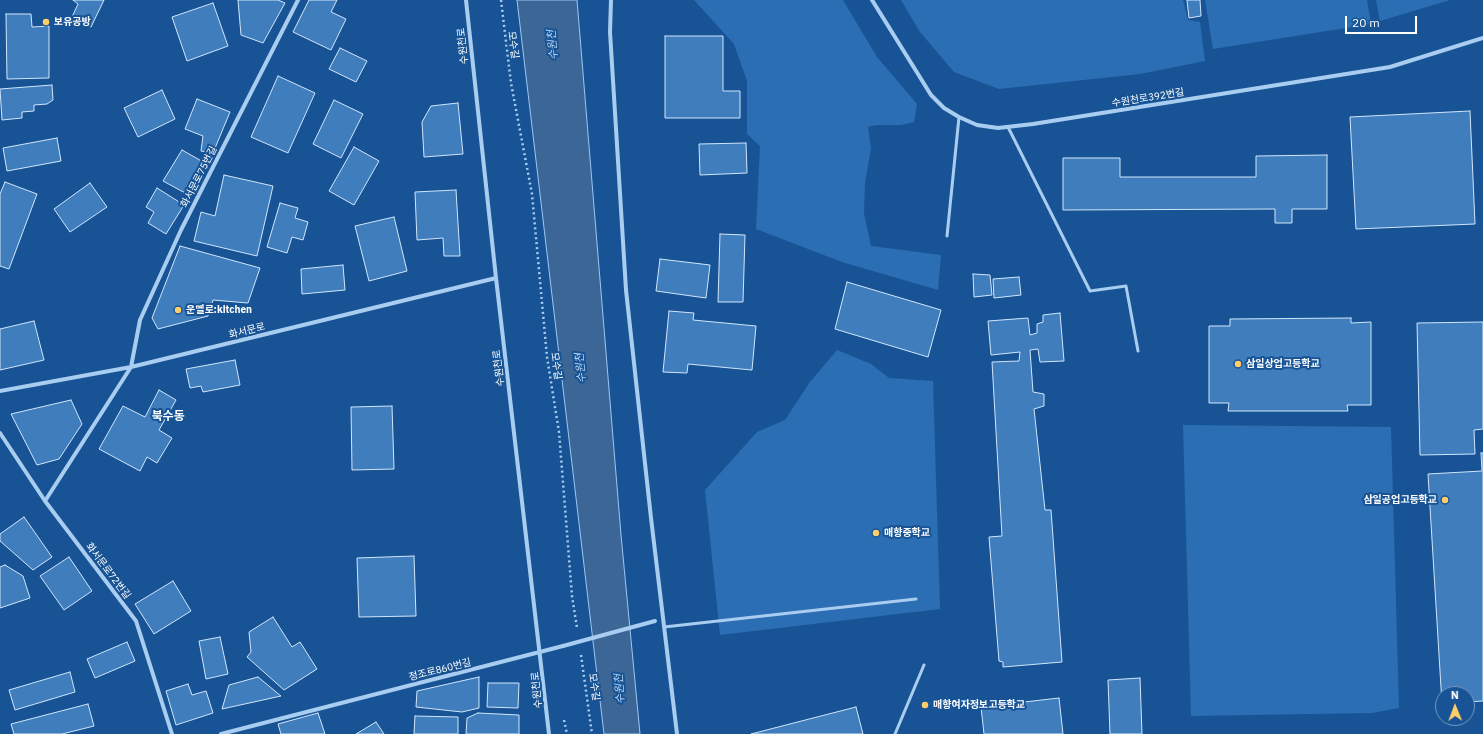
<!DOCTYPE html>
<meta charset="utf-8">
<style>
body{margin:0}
#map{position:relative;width:1483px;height:734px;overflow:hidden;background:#185495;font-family:"IBM Plex Sans",sans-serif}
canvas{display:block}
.north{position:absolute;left:1435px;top:686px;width:40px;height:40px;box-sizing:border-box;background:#185495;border:1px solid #7498bf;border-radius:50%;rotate:359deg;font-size:11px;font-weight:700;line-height:16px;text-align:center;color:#fff}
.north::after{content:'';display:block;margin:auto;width:14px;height:18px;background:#ffcd69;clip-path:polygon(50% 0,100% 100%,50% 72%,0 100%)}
.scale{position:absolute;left:1345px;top:16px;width:72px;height:18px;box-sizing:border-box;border:2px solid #fff;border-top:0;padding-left:5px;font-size:12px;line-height:14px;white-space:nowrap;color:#fff;-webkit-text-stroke:3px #185495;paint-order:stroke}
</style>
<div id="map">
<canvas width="1483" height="734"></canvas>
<div class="north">N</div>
<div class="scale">20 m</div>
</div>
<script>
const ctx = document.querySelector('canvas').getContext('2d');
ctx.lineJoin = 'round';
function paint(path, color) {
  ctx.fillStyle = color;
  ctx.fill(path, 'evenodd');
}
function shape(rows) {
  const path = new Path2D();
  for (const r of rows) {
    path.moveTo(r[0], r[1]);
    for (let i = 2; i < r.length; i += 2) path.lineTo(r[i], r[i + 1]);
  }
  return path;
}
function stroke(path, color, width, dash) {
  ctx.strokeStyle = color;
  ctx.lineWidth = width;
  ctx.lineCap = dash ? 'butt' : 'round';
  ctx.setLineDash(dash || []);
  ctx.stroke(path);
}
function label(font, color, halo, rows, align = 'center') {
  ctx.font = font + ' "IBM Plex Sans","Noto Sans KR",sans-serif';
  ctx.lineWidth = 4;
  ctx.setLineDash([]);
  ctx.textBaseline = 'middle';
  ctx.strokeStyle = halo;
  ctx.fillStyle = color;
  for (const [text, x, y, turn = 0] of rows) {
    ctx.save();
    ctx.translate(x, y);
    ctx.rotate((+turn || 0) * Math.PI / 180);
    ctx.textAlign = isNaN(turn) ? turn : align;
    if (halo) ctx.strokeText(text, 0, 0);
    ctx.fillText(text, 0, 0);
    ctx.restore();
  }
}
paint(shape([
 [694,0,843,0,877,57,917,104,914,122,901,125,876,125,868,127,871,148,865,183,864,213,871,246,941,255,938,290,842,262,756,229,760,146,747,134,747,81,734,44],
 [901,0,1183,0,1188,20,1200,22,1205,61,1140,74,999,89,954,72,920,32],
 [1205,0,1367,0,1371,24,1213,49],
 [1376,0,1450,0,1380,21],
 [837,350,871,364,889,378,933,381,940,609,720,635,705,490,757,432,785,420,810,382],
 [1183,425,1391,427,1399,708,1372,713,1191,716]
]), '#2b6eb3');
const water = shape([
 [517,0,577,0,621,535,640,734,604,734,517,0]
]);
paint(water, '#3b6695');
stroke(water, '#9cc8f3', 1);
const building = shape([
 [73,0,104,0,91,27,72,17,78,4,73,0],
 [238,0,278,0,285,3,263,43,241,35,238,0],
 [309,0,337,0,331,12,346,19,331,50,293,32,309,0],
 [1187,0,1200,0,1201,16,1189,18,1187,0],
 [213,3,228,46,187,61,172,17,213,3],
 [6,14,31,14,32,27,49,26,49,78,7,79,6,14],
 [665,36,723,36,723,91,740,91,740,118,665,118,665,36],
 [340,48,367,61,356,82,329,69,340,48],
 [278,76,315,93,288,153,251,137,278,76],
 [52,85,53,100,47,104,34,105,34,111,22,112,22,118,2,120,0,89,52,85],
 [162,90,175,119,138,137,124,108,162,90],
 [197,99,230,112,213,153,201,151,203,136,185,129,197,99],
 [334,100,363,114,341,158,313,144,334,100],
 [458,103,463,154,424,157,422,122,431,106,458,103],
 [1470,111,1475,224,1356,229,1350,117,1470,111],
 [57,138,61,161,7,171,3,148,57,138],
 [746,143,747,173,700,175,699,144,746,143],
 [354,147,379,161,354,205,329,191,354,147],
 [182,150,205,163,187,194,163,181,182,150],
 [1327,155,1327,209,1292,209,1292,223,1275,223,1275,209,1063,210,1063,158,1120,158,1120,177,1256,177,1256,156,1327,155],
 [224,175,273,186,257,256,194,241,201,212,215,216,224,175],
 [5,182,37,194,9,269,0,266,0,194,5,182],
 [90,183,107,207,70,232,54,209,90,183],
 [157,188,184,205,166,234,148,223,154,212,146,207,157,188],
 [456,190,460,256,444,256,443,238,417,240,415,192,456,190],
 [280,203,298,208,295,218,308,222,303,240,292,237,287,253,267,247,280,203],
 [394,217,407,271,369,281,355,226,394,217],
 [720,234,745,235,743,302,718,302,720,234],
 [180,246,260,268,248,303,213,300,208,316,158,329,152,318,180,246],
 [660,259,710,265,706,298,656,291,660,259],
 [343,265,345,290,302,294,301,269,343,265],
 [973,274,990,275,992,295,974,297,973,274],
 [1019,277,1021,295,994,298,993,279,1019,277],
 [847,282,941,310,928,357,835,329,847,282],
 [669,311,694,313,693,320,756,326,752,370,688,364,687,373,663,372,669,311],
 [1060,313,1064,361,1040,362,1038,349,1030,350,1033,392,1044,394,1044,406,1034,409,1045,510,1051,510,1062,662,1003,667,1003,662,999,661,989,537,1002,536,992,362,1019,361,1020,352,991,355,988,321,1028,318,1030,335,1037,333,1037,324,1043,322,1043,315,1060,313],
 [1351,318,1351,323,1371,322,1371,405,1347,405,1348,411,1228,411,1229,403,1209,403,1209,326,1230,326,1230,319,1351,318],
 [34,321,44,360,0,370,0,329,34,321],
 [1483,322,1483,429,1474,430,1475,454,1420,455,1417,323,1483,322],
 [235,360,240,385,203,392,201,386,190,388,186,369,235,360],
 [159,390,176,400,159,430,172,438,157,463,147,457,140,471,99,449,123,406,145,417,159,390],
 [71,400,82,424,59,459,37,465,11,414,71,400],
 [392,406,394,469,352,470,351,407,392,406],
 [1481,453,1483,453,1483,701,1467,702,1467,694,1443,694,1442,704,1428,474,1482,471,1481,453],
 [24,517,52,557,33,570,0,541,0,534,24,517],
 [414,556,416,616,359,617,357,558,414,556],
 [69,557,92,591,64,610,40,576,69,557],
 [5,565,23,576,30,598,0,608,0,567,5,565],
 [173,581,191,611,154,634,135,604,173,581],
 [273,617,292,647,300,642,317,669,284,690,247,657,251,652,249,632,273,617],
 [220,637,228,674,206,679,199,641,220,637],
 [127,642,135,661,95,678,87,659,127,642],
 [70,672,75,692,15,710,9,690,70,672],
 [258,677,281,696,222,709,229,685,258,677],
 [479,677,479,708,462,712,416,707,417,691,479,677],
 [1140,678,1142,734,1110,734,1108,680,1140,678],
 [488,683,519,683,518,708,487,707,488,683],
 [188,684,192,695,206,691,213,713,176,725,166,691,188,684],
 [1059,698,1063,734,984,734,981,707,1059,698],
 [88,704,94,726,62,734,14,734,11,724,88,704],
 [856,707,863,734,751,734,856,707],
 [318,713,325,734,281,734,278,724,318,713],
 [478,713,519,715,519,734,466,734,467,718,478,713],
 [415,716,458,717,458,734,414,734,415,716],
 [376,722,384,734,356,734,376,722]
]);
paint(building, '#407dbc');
stroke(building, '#d0e6fc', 1);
stroke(shape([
 [501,0,511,83,532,194,547,357,559,432,572,596,577,628],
 [581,655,592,734],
 [564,720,567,734]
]), '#a9cdf1', 2.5, [2, 3]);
stroke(shape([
 [1008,127,1090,291,1126,286,1138,351],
 [947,236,959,117],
 [664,627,916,599],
 [895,734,924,665]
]), '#a9cdf1', 3);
stroke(shape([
 [466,0,496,278,549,734],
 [611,0,610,32,626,290,651,518,677,734],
 [872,0,931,95,944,108,959,117,977,125,998,128,1033,124,1390,67,1483,38],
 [0,391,131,367,496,278],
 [0,433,45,501,136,621,172,734],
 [45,501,131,367,140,320,181,230,298,0],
 [221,734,563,646]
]), '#a9cdf1', 4);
stroke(shape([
 [563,646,655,621]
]), '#a9cdf1', 4);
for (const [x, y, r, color] of [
 [46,22,4,"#ffcd69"],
 [178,310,4,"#ffcd69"],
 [1238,364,4,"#ffcd69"],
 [1445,500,4,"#ffcd69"],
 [876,533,4,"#ffcd69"],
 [925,705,4,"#ffcd69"]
]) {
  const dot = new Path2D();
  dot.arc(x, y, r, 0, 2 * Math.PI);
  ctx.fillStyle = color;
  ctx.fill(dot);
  stroke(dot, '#185495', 1.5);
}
label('bold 10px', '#fff', '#185495', [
 ["보유공방",54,22],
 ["운멜로:kitchen",186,310],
 ["삼일상업고등학교",1246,364],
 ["삼일공업고등학교",1437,500,"right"],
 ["매향중학교",884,533],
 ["매향여자정보고등학교",933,705]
], 'left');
label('10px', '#fff', '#185495', [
 ["모수길",513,45,82],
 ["수원천로",463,46,-96],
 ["수원천로392번길",1148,98,-9],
 ["화서문로75번길",199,177,-63],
 ["화서문로",247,331,-14],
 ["모수길",556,366,82],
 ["수원천로",499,368,-97],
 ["화서문로72번길",108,571,53],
 ["정조로860번길",440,670,-14],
 ["모수길",594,687,81],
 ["수원천로",537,690,-96]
]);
label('italic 11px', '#b6d6f7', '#185495', [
 ["수원천",553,45,-95],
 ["수원천",581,368,-96],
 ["수원천",620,689,-94]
]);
label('bold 12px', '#fff', '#185495', [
 ["북수동",168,417]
]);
</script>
